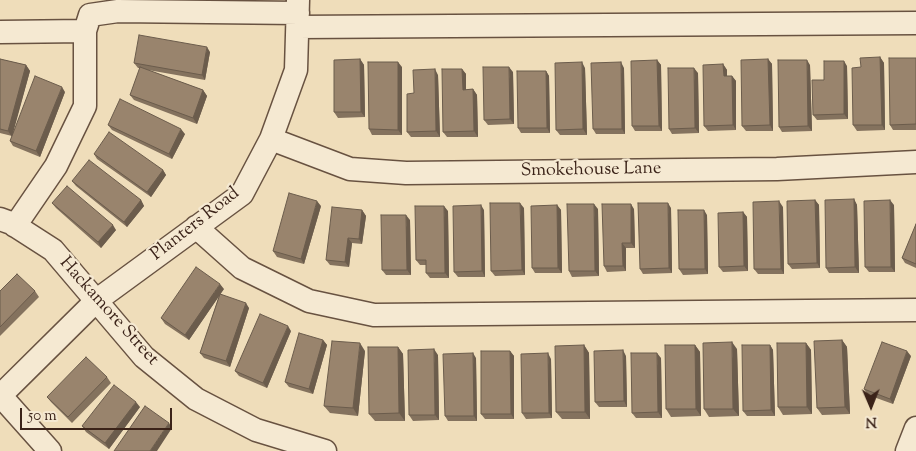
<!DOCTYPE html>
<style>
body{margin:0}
#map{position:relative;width:916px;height:451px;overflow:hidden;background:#efddba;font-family:"Sorts Mill Goudy",serif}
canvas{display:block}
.north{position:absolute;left:846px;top:381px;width:50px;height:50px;-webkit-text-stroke:4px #f5e9d2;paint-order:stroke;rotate:179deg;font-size:14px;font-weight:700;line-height:20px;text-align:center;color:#3b2319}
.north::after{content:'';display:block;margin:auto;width:18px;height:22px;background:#3b2319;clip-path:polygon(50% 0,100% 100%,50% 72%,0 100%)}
.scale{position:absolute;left:20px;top:408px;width:152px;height:22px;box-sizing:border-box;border:2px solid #3b2319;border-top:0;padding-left:6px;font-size:15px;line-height:18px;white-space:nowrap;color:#3b2319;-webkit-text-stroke:4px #f5e9d2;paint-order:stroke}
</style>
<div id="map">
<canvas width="916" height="451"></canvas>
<div class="north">N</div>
<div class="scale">50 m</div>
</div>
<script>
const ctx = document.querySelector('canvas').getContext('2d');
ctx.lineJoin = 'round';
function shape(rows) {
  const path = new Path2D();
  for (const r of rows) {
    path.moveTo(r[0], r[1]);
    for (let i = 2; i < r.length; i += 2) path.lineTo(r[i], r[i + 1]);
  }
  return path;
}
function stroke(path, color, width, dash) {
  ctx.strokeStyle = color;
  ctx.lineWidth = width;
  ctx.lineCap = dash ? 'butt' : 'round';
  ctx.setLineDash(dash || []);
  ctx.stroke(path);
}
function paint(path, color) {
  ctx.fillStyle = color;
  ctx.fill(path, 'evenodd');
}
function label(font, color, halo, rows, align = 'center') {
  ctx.font = font + ' "Sorts Mill Goudy",serif';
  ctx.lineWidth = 4.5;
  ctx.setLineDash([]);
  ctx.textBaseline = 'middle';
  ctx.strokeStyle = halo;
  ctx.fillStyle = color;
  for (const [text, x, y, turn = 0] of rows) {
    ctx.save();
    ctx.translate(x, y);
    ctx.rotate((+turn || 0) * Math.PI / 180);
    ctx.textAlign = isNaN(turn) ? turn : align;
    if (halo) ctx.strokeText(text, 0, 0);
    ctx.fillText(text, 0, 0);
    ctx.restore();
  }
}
const minor = shape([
 [298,27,916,23],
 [0,32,85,31],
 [271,139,350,169,406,173,777,169,916,162],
 [0,219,11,223,53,250,144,357,196,399,256,430,325,451],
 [15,226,56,166,85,106,85,31,90,15,118,11,298,13],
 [196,227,242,268,309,301,374,315,916,310],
 [0,395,50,451],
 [0,396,97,300,242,194,271,139,296,70,298,0],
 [907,451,916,428]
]);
stroke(minor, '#685241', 25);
stroke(minor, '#f5e9d2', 22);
paint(shape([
 [210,52,205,80,148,70,203,90,207,96,197,124,134,100,130,95,140,68,138,68,134,63],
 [880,57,884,63,885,130,857,131,853,125,861,67],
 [916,58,916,130,893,130,890,125],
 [0,59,26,65,30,71,13,131,65,92,40,157,13,146,10,141,12,136,0,133],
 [360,59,364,65,365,117,338,118,334,112],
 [768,59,772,64,773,131,746,131,742,126],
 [657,60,661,65,662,131,635,131,632,126],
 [723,64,727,70,727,76,732,76,736,81,736,130,708,131,704,126],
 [810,65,812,131,782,132,779,127],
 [847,66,848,119,817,120,813,115,824,80],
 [402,67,402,135,372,135,369,129],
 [585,68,587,135,560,135,556,130],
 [624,68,625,134,596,134,593,129],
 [462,69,466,74,466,90,473,89,477,95,478,137,447,137,443,132],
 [546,71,549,76,550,133,521,133,518,128],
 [513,72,514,124,488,125,484,120],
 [698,73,699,133,672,134,669,129],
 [438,75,440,137,411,137,407,132,414,93],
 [108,125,185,134,172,159,112,130],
 [94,154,163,170,166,175,151,197,97,159],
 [72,181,141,200,144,206,127,227,76,186],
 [854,199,857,205,859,273,829,273,826,268],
 [815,200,819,205,820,268,792,269,788,264],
 [52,203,116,230,101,248,56,208],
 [557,205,561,210,562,273,535,273,532,268],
 [894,205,895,272,869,272,865,267],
 [321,206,304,264,277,257,273,251],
 [783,207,784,274,758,274,754,269],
 [524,208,525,275,495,276,491,271],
 [671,208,672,273,643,274,640,269],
 [598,209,599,276,572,277,569,271],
 [634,209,635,248,626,248,626,271,607,272,604,266],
 [362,210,366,216,362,244,352,243,349,267,330,265,326,260],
 [484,210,485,277,458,277,454,272],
 [448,211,449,278,430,278,426,273,426,265,420,265,416,260],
 [743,212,747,217,748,271,723,272,719,267],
 [707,215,708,274,683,275,679,269],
 [410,220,411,275,386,275,382,270],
 [916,224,916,268,905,263,902,258],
 [224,289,220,294,249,308,230,367,204,358,200,353,219,296,189,340,165,324,161,318],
 [0,291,35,291,39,297,0,336],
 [291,331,267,388,239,376,235,371],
 [323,340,327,345,313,394,289,387,285,382],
 [842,340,847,347,850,414,822,415,817,408],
 [806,343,811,350,812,414,783,415,778,407],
 [584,345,589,353,590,419,562,419,556,412],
 [695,345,700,352,701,416,671,417,666,409],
 [770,345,773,350,775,416,747,416,743,411],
 [398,347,403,354,405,421,375,421,369,414],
 [737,349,739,416,709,417,704,409],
 [365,351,358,416,330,413,324,406],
 [510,351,514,356,514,419,485,419,481,414],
 [438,355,439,420,413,421,409,415],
 [626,356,627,407,599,407,595,402],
 [911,356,893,404,868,395,864,389],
 [476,358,477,421,448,421,445,416],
 [661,358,662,418,636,418,632,413],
 [551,359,552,418,526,419,522,413],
 [107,377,111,383,72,423,51,402,47,397],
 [140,407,109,449,86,432,82,426]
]), '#84725e');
paint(shape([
 [207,47,210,52,205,80,202,75],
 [880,57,884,63,885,130,882,125],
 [360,59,364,65,365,117,361,112],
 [768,59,772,64,773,131,770,125],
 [657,60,661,65,662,131,659,126],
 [807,60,810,65,812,131,808,126],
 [844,61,847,66,848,119,844,114],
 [398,62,402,67,402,135,398,130],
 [582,62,585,68,587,135,583,129],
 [621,62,624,68,625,134,622,129],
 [723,64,727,70,727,81,724,76],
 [26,65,30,71,12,137,8,131],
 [509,67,513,72,514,124,510,119],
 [694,68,698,73,699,133,695,128],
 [435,69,438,75,440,137,436,131],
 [462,69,466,74,466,95,463,90],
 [546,71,549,76,550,133,547,128],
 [732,76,736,81,736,130,733,125],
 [62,87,65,92,40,157,36,151],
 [473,89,477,95,478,137,474,131],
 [203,90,207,96,197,124,193,118],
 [181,129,185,134,172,159,169,154],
 [163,170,166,175,151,197,147,192],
 [854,199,857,205,859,273,855,267],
 [141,200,144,206,127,227,124,222],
 [815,200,819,205,820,268,817,263],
 [890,200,894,205,895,272,891,267],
 [317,201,321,206,304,264,301,259],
 [779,201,783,207,784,274,781,269],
 [520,203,524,208,525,275,522,270],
 [668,203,671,208,672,273,669,268],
 [594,204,598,209,599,276,595,271],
 [631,204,634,209,635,248,631,243],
 [481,205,484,210,485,277,482,271],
 [557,205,561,210,562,273,558,268],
 [444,206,448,211,449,278,445,273],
 [362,210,366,216,362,244,359,239],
 [704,210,707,215,708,274,705,269],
 [743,212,747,217,748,271,744,266],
 [406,215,410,220,411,275,407,270],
 [113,225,116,230,101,248,98,242],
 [348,238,352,243,349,267,345,262],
 [622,243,626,248,626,271,623,266],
 [220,284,224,289,189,340,185,335],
 [246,303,249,308,230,367,226,361],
 [288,326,291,331,267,388,263,383],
 [323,340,327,345,313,394,309,389],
 [842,340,847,347,850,414,845,407],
 [732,342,737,349,739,416,733,409],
 [360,343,365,351,358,416,353,408],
 [806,343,811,350,812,414,807,407],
 [584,345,589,353,590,419,585,412],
 [695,345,700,352,701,416,696,409],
 [770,345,773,350,775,416,771,410],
 [398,347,403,354,405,421,399,413],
 [434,349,438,355,439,420,435,415],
 [623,350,626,356,627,407,624,401],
 [510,351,514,356,514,419,511,414],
 [907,351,911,356,893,404,890,399],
 [473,353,476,358,477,421,474,416],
 [548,353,551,359,552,418,549,413],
 [657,353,661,358,662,418,658,412],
 [136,402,140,407,109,449,105,443],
 [169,423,172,428,157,451,150,451]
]), '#6b5c4c');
const building = shape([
 [139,35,207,47,202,75,134,63,139,35],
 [880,57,882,125,853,125,852,68,861,67,860,58,880,57],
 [889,58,916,58,916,124,890,125,889,58],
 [0,59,26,65,8,131,0,129,0,59],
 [360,59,361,112,334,112,334,60,360,59],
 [768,59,770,125,742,126,741,60,768,59],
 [657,60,659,126,632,126,631,61,657,60],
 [778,60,807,60,808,126,779,127,778,60],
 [824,61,844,61,844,114,813,115,812,80,824,80,824,61],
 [368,62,398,62,398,130,369,129,368,62],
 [582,62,583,129,556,130,555,63,582,62],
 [621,62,622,129,593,129,591,63,621,62],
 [723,64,724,76,732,76,733,125,704,126,703,65,723,64],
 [140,67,203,90,193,118,130,95,140,67],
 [483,67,509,67,510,119,484,120,483,67],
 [668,68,694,68,695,128,669,129,668,68],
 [435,69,436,131,407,132,407,94,414,93,413,70,435,69],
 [442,69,462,69,463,90,473,89,474,131,443,132,442,69],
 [517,71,546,71,547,128,518,128,517,71],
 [35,76,62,87,36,151,10,141,35,76],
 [120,99,181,129,169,154,108,125,120,99],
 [109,132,163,170,147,192,94,154,109,132],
 [89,160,141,200,124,222,72,181,89,160],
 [67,186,113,225,98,242,52,203,67,186],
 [289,193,317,201,301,259,273,251,289,193],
 [854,199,855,267,826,268,825,200,854,199],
 [815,200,817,263,788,264,787,201,815,200],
 [890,200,891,267,865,267,864,201,890,200],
 [779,201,781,269,754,269,753,202,779,201],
 [490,203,520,203,522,270,491,271,490,203],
 [638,203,668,203,669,268,640,269,638,203],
 [567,204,594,204,595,271,569,271,567,204],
 [602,204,631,204,631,243,622,243,623,266,604,266,602,204],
 [481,205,482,271,454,272,453,206,481,205],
 [557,205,558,268,532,268,531,206,557,205],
 [415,206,444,206,445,273,426,273,426,260,416,260,415,206],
 [332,207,362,210,359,239,348,238,345,262,326,260,332,207],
 [678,210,704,210,705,269,679,269,678,210],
 [743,212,744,266,719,267,718,213,743,212],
 [381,215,406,215,407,270,382,270,381,215],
 [916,224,916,264,902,258,916,224],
 [196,267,220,284,185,335,161,318,196,267],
 [17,274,35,291,0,327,0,291,17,274],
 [220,294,246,303,226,361,200,353,220,294],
 [260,314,288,326,263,383,235,371,260,314],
 [299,333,323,340,309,389,285,382,299,333],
 [842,340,845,407,817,408,814,341,842,340],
 [332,341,360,343,353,408,324,406,332,341],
 [732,342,733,409,704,409,703,343,732,342],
 [882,342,907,351,890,399,864,389,882,342],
 [777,343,806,343,807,407,778,407,777,343],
 [584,345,585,412,556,412,555,346,584,345],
 [665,345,695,345,696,409,666,409,665,345],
 [742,345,770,345,771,410,743,411,742,345],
 [368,347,398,347,399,413,369,414,368,347],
 [434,349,435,415,409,415,408,350,434,349],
 [623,350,624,401,595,402,594,351,623,350],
 [481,351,510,351,511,414,481,414,481,351],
 [473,353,474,416,445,416,443,354,473,353],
 [548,353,549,413,522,413,521,354,548,353],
 [631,353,657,353,658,412,632,413,631,353],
 [86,357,107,377,68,417,47,397,86,357],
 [114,385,136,402,105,443,82,426,114,385],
 [145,406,169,423,150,451,114,451,145,406]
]);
paint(building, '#99846d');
stroke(building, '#6b5c4c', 1);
label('18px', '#3b2319', '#f5e9d2', [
 ["Smokehouse Lane",591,171,-1],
 ["Planters Road",196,225,-38],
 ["Hackamore Street",108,312,48]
]);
</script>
